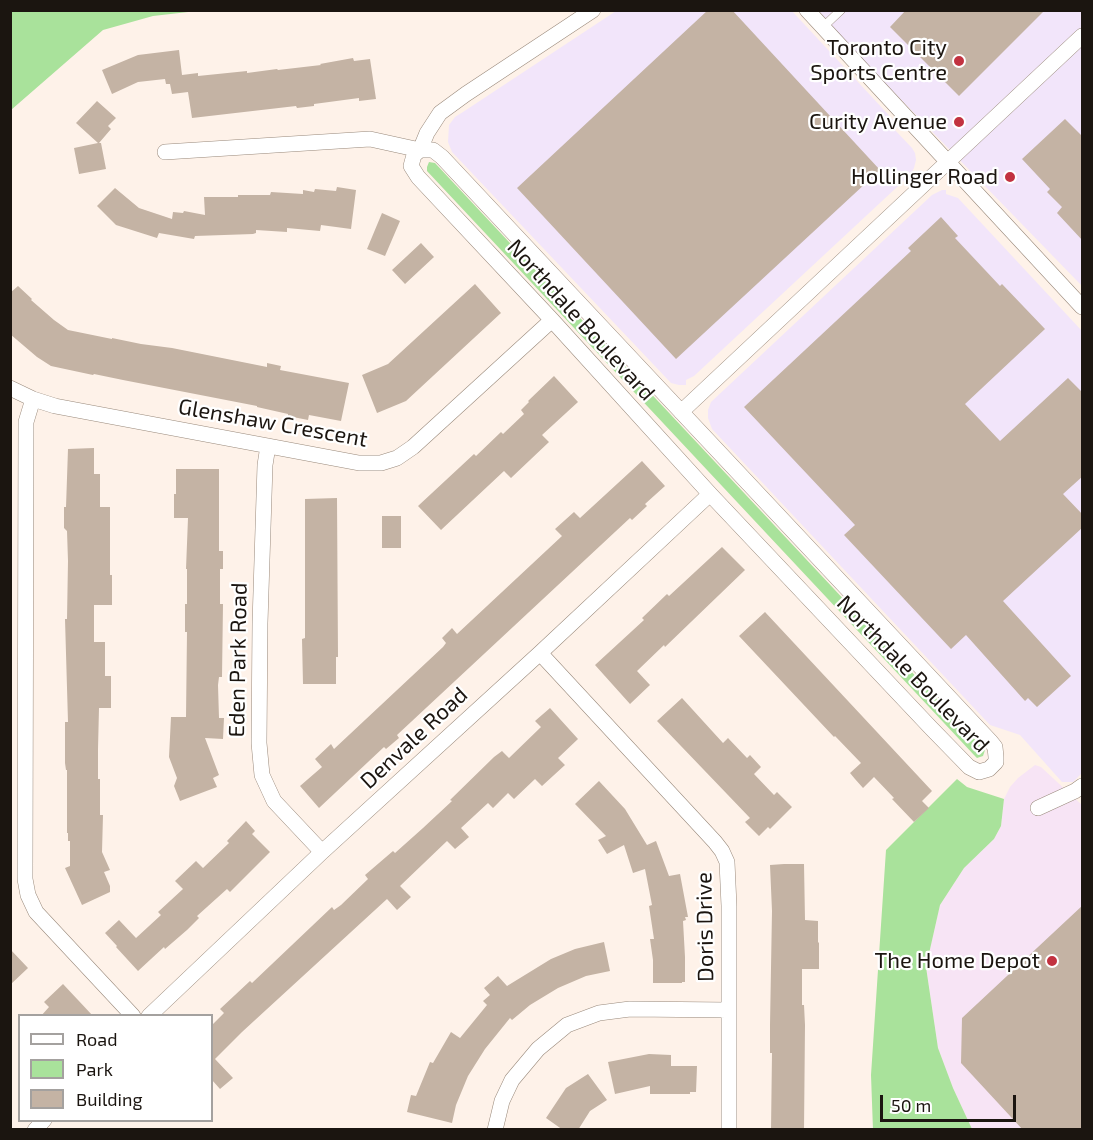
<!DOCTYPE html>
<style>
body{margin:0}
#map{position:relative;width:1093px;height:1140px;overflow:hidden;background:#fef2e9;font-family:"Exo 2",sans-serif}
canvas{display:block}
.frame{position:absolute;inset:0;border:12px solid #1b1510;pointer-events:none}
.legend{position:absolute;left:18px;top:1014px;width:195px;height:108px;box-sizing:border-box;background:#fff;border:2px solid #a4a19f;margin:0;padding:8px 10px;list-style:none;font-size:18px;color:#1b1510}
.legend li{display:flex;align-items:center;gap:12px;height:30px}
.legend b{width:30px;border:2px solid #a4a19f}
.scale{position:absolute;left:880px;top:1095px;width:136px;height:27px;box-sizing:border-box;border:3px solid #1b1510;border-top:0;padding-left:8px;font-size:18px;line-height:21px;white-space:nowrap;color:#1b1510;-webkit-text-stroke:4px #fff;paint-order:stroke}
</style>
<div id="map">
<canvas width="1093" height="1140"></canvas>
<div class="frame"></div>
<ul class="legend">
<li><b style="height:8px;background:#fff"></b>Road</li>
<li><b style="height:16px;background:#a9e29b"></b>Park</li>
<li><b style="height:16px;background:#c4b3a4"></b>Building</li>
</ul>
<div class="scale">50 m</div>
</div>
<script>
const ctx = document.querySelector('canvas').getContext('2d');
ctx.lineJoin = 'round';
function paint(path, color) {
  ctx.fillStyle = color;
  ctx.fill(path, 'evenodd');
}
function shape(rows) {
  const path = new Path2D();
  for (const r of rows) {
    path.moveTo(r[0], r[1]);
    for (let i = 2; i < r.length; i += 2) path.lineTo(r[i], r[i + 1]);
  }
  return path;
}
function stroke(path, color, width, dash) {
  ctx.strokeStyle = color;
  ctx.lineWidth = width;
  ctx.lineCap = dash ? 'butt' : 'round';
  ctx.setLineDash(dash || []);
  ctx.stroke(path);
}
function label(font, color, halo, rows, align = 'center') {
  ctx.font = font + ' "Exo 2",sans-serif';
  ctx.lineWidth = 4.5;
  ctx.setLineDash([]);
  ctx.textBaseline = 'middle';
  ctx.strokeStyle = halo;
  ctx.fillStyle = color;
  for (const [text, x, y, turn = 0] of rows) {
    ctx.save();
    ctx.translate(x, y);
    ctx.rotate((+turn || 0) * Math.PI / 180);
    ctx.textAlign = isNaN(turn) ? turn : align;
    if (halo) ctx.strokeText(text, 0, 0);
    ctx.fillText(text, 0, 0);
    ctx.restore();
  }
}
paint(shape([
 [1035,765,1041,767,1082,805,1082,1129,972,1129,953,1088,938,1048,926,967,940,905,964,868,994,839,1001,826,1004,799,1010,787,1018,778]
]), '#f7e4f5');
paint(shape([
 [791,10,898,125,894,129,912,148,915,153,916,160,914,168,910,175,694,376,686,380,686,385,679,385,671,383,452,152,448,142,449,125,455,117,463,112,616,11],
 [815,11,1082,11,1082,286],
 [942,190,946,190,946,194,958,198,1082,331,1082,773,1073,782,1062,782,1020,735,990,725,712,429,708,418,708,410,711,402,932,195]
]), '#f2e5fa');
paint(shape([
 [11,10,197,10,197,11,153,16,103,30,11,110],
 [429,162,435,163,982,747,985,750,983,756,977,758,974,755,427,171,427,167],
 [957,779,967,787,1004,799,1001,826,994,839,964,868,940,905,926,967,938,1048,953,1088,972,1129,873,1130,871,1075,886,850]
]), '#a9e29b');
paint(shape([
 [708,10,732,10,880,170,676,359,517,188],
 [906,10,1045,10,959,96,890,27],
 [179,50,182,75,198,73,198,76,247,71,247,73,277,69,278,70,321,65,320,64,353,58,354,61,370,59,376,99,359,101,359,98,314,104,314,106,297,108,296,106,192,118,188,92,172,94,170,84,166,84,165,79,138,82,112,94,102,70,138,55],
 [97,101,116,118,108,126,111,129,99,143,101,143,106,169,79,174,74,148,98,143,76,123],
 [1065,119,1083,137,1083,241,1057,213,1062,207,1047,192,1050,189,1022,159],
 [337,187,356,190,351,229,321,225,320,231,287,228,287,232,256,230,256,233,253,234,195,236,194,239,159,233,157,238,116,225,97,206,115,188,139,208,172,219,173,212,183,213,184,211,205,215,204,197,238,197,238,195,270,195,271,192,303,194,303,190,314,192,315,189,336,191],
 [382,213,400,221,385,256,367,249],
 [941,217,958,236,955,238,1000,286,1002,284,1045,329,965,404,1000,441,1068,378,1083,393,1083,476,1063,494,1083,515,1083,527,1003,601,1071,676,1037,707,1028,698,1025,701,966,635,951,649,844,535,855,525,744,407,911,251,908,248],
 [421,243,434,257,405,284,392,270],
 [475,284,501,313,406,401,377,413,362,375,388,364],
 [18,286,32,299,31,300,54,320,68,330,112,339,112,338,141,344,172,348,267,367,267,363,281,366,280,370,349,383,341,421,309,415,308,420,288,416,288,414,257,407,257,406,123,380,94,374,93,375,51,366,37,357,10,334,10,293],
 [554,376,578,402,542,435,549,442,511,478,504,471,441,530,418,506,474,454,476,456,501,432,503,434,524,414,521,410,529,402,528,401],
 [94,448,94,474,100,474,100,507,110,507,110,575,112,575,112,605,94,605,94,642,105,642,105,676,111,676,111,708,99,708,98,749,98,779,100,779,100,815,103,815,102,852,110,870,104,872,110,886,110,892,82,905,65,868,70,866,70,841,68,841,68,833,67,833,67,770,66,770,65,763,65,722,68,722,65,619,67,619,68,561,67,531,64,528,64,507,66,507,68,449],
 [642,461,665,486,645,504,647,506,632,520,630,518,397,735,399,738,386,749,384,747,319,808,300,786,322,767,315,759,331,744,334,749,443,647,446,643,442,638,452,628,457,634,562,536,555,529,574,512,580,518],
 [176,469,219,469,219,551,223,551,223,569,220,569,220,604,223,604,222,677,219,677,218,685,219,718,224,718,223,739,205,738,219,775,213,778,217,787,180,801,174,786,177,778,169,757,171,717,186,717,187,632,185,632,185,604,187,604,187,569,186,569,188,518,174,518,174,494,176,494],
 [337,498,338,657,336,657,336,684,303,684,302,639,305,638,305,499],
 [382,516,401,516,401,548,382,548],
 [722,547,745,570,665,647,664,645,637,671,650,685,630,704,595,665,644,620,642,618,667,594,669,596],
 [765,612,932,791,922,801,929,808,914,822,892,799,894,798,874,777,863,788,855,779,850,773,861,763,835,736,834,737,739,636],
 [682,698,723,743,728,738,747,758,750,755,761,767,754,774,774,795,777,792,792,807,770,829,768,827,759,836,745,822,750,818,657,721],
 [550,708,578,739,558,758,565,765,542,786,535,779,514,799,508,793,493,808,488,803,461,828,469,837,455,849,447,841,400,886,411,897,397,910,387,899,242,1032,215,1059,233,1078,220,1089,212,1080,212,1025,224,1013,220,1009,250,981,252,983,332,907,334,910,341,905,368,879,365,875,393,851,395,853,423,828,452,801,450,800,494,757,502,751,509,758,541,727,535,721],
 [599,781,625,809,647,845,656,841,669,876,680,874,688,917,685,917,686,920,683,921,685,957,685,982,682,982,682,983,653,983,653,960,650,939,654,939,649,906,652,905,645,869,633,873,624,845,607,854,598,840,606,836,575,804],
 [246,821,255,831,252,834,270,852,230,892,227,889,197,916,199,918,187,930,165,949,164,947,138,971,116,947,117,946,105,933,119,920,136,938,161,915,158,912,183,889,175,881,196,861,203,868,229,843,227,841],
 [784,864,804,864,805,920,818,921,818,943,819,942,819,969,802,969,802,1005,804,1005,805,1025,804,1130,771,1130,772,1053,770,1053,770,1025,772,911,770,865],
 [1083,905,1083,1130,1023,1130,961,1063,962,1018],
 [604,942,610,971,586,976,558,988,530,1005,512,1020,510,1018,485,1049,468,1076,456,1105,452,1123,407,1112,411,1095,416,1096,430,1062,433,1063,451,1032,460,1038,487,1005,483,1001,490,995,484,988,498,976,507,986,551,959,575,949],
 [10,949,28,968,10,985],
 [63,984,93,1016,41,1016,49,1007,44,1002],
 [649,1054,671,1055,671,1066,697,1066,696,1092,690,1092,690,1094,650,1094,650,1086,615,1094,608,1062],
 [588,1074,607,1100,590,1111,578,1130,563,1130,546,1118,566,1088]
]), '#c4b3a4');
const service = shape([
 [823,27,841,10]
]);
const minor = shape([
 [807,10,1082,307],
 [165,152,370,139,420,150,433,150,442,157,991,742,995,747,996,757,996,762,989,769,979,772,969,767,931,728,710,494,552,320,418,177,411,166,414,155,420,150,427,133,440,113,466,94,593,10],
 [10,388,33,399,55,406,359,463,381,463,397,458,413,447,552,320],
 [33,399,26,422,25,879,28,895,36,912,133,1016],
 [681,412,1082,36],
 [268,446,265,465,260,623,259,743,262,775,274,801,322,852],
 [540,653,715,842,722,851,727,862,729,906,729,1130],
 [1038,808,1075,791,1082,786],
 [149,1016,322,852,540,653,710,494],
 [35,1130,44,1120],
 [495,1130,502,1101,512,1080,538,1049,567,1025,599,1013,630,1009,728,1010]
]);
stroke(service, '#99897b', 9);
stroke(minor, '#99897b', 16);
stroke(service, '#fff', 8);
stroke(minor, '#fff', 15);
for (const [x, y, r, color] of [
 [959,61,6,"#c23240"],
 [959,122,6,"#c23240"],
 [1010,177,6,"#c23240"],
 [1052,961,6,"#c23240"]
]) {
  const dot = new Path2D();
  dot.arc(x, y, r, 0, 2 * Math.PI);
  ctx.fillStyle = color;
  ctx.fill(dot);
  stroke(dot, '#fff', 2);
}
label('22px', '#1b1510', '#fff', [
 ["Toronto City",947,48],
 ["Sports Centre",947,73],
 ["Curity Avenue",947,122],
 ["Hollinger Road",998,177],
 ["The Home Depot",1040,961]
], 'right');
label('22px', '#1b1510', '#fff', [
 ["Northdale Boulevard",581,320,48],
 ["Glenshaw Crescent",273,423,10],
 ["Eden Park Road",238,660,-89],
 ["Northdale Boulevard",913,674,46],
 ["Denvale Road",414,738,-43],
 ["Doris Drive",705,927,-91]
]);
</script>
